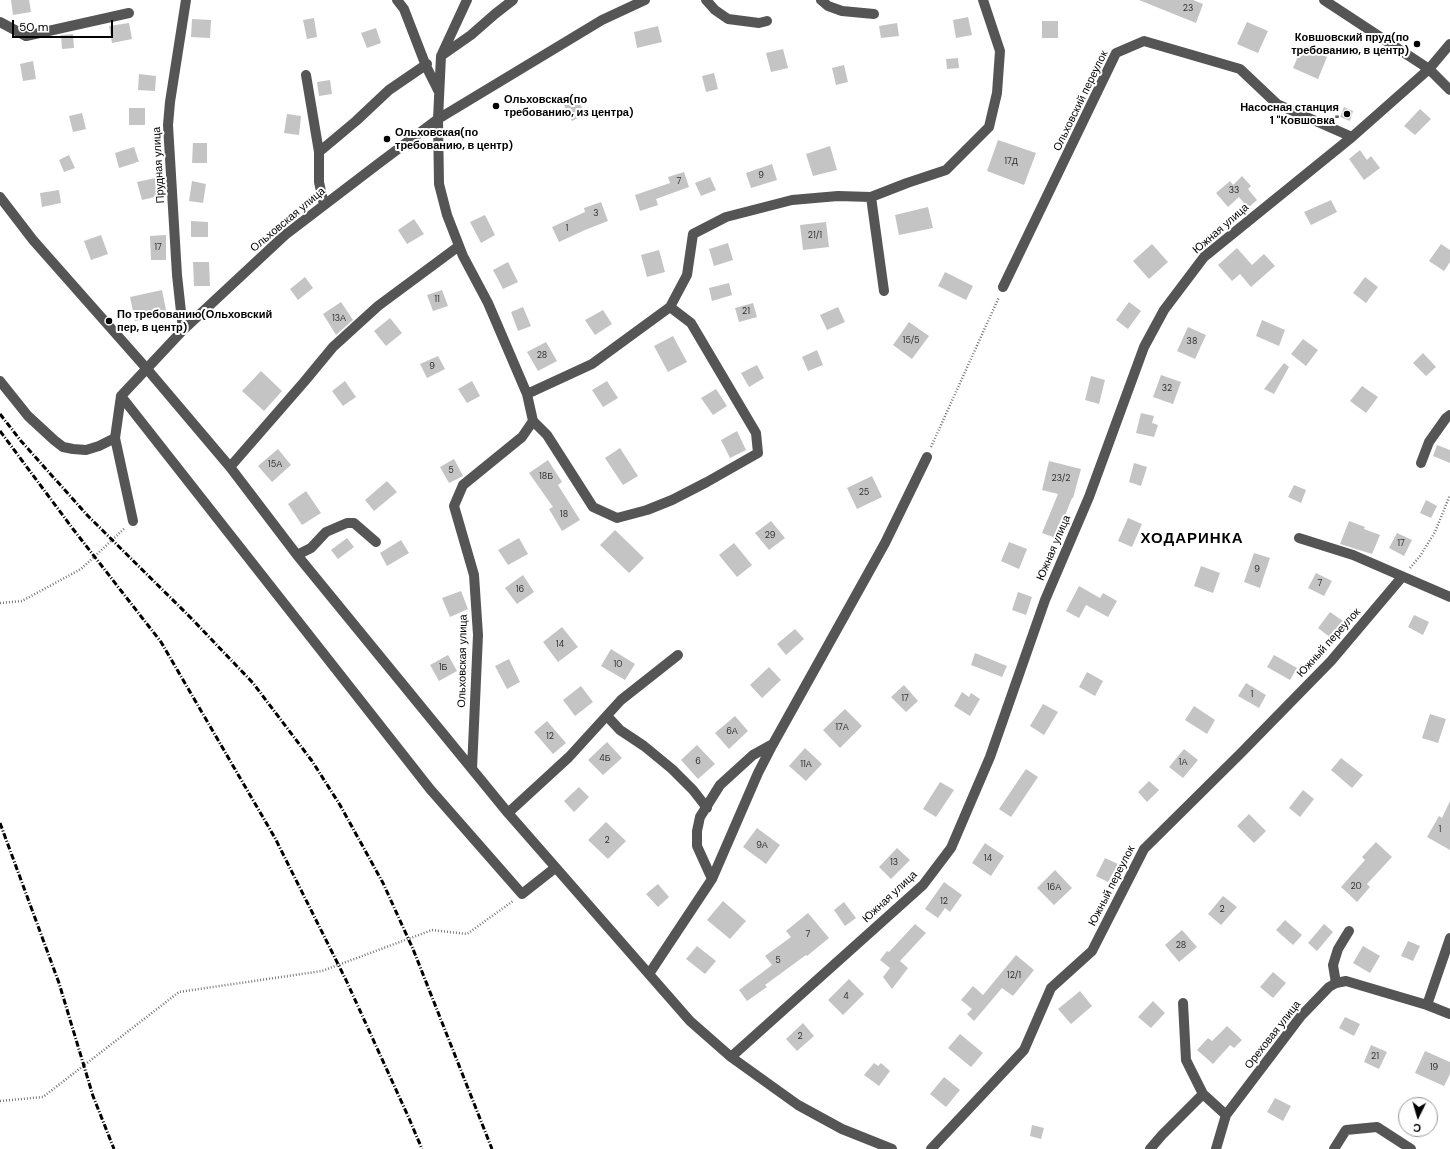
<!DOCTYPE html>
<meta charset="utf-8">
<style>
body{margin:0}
#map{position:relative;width:1450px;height:1149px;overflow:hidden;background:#fff;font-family:"DM Sans",sans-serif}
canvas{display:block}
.north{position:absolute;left:1398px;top:1097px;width:40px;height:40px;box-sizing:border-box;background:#fff;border:1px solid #999;border-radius:50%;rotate:185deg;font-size:11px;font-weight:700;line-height:16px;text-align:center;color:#000}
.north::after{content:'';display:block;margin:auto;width:14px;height:18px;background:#000;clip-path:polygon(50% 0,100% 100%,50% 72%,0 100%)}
.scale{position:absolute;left:12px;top:20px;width:101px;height:18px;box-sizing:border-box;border:2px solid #000;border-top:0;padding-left:5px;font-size:12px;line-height:14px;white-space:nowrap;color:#000;-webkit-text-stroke:3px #fff;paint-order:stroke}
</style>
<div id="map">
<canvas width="1450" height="1149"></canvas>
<div class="north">С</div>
<div class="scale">50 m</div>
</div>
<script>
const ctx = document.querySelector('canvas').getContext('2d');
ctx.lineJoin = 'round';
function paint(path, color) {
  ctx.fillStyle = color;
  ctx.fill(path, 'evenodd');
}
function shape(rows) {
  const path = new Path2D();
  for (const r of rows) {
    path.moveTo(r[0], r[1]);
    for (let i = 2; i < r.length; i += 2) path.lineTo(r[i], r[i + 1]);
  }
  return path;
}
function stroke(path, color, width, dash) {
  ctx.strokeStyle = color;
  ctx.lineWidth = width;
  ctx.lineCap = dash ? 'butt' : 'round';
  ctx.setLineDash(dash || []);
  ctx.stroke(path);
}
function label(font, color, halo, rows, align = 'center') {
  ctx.font = font + ' "DM Sans",sans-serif';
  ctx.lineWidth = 4;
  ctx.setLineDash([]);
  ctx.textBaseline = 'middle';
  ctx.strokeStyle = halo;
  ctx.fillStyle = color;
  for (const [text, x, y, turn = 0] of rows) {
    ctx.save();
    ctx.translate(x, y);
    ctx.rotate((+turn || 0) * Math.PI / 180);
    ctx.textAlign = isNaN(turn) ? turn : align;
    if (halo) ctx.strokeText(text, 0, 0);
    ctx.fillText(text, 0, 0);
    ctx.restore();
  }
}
paint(shape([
 [11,0,29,0,31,12,13,15],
 [1139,0,1193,0,1203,4,1196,23],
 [968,17,972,35,956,38,953,20],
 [314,18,317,37,307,39,303,20],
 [192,19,211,20,210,38,191,37],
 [1042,21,1058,21,1058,38,1042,38],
 [1247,22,1268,31,1258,53,1237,44],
 [129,23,132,39,112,43,109,26],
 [897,23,899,36,881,38,879,26],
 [658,26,662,42,637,48,634,32],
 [376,28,381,43,367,48,361,33],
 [73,34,74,48,62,49,61,35],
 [1302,47,1327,57,1318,79,1293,68],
 [783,49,788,68,771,72,766,53],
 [958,58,959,68,947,69,946,59],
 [33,61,36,79,23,81,20,64],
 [844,65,848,82,836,85,832,68],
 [714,73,718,89,706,92,702,76],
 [139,74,156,76,155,91,138,90],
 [330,80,332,94,319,96,317,82],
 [576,96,585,114,572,121,563,103],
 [1344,107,1353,111,1350,121,1340,117],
 [129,108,145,108,145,125,129,125],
 [1420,109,1431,119,1415,135,1404,126],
 [82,113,86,129,73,132,69,116],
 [287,114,301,116,299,135,284,133],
 [998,140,1036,153,1024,185,987,171],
 [193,143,207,143,207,163,192,163],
 [830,146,837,170,813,176,806,154],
 [134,147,139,162,136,162,135,163,119,168,115,153],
 [1360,150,1367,160,1371,156,1380,168,1364,180,1349,159],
 [69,155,75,168,64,172,59,160],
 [772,164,777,180,751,188,746,173],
 [684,172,689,187,656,199,658,205,640,211,635,195,670,183,668,177],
 [1242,176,1251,186,1248,189,1257,200,1248,208,1239,197,1228,207,1216,193,1230,181,1233,185],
 [710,177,716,190,701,196,695,183],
 [155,178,159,196,142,200,137,182],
 [192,181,206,184,203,203,189,201],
 [59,190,61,203,42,207,40,193],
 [1331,200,1337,212,1311,225,1304,212],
 [601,202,608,221,585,230,559,242,552,227,585,212,584,208],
 [928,207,933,228,899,235,895,215],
 [485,215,495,235,481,243,470,222],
 [414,219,424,234,407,244,398,230],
 [191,221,208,222,208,237,191,237],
 [826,222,829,247,803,250,800,225],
 [101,235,108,254,91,260,84,241],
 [166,235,166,260,151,260,150,236],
 [728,243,733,260,714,266,709,249],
 [1152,244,1168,262,1149,279,1133,261],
 [1441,244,1450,250,1450,262,1444,271,1429,261],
 [1237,248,1252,265,1264,254,1275,266,1251,287,1240,274,1232,281,1218,265],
 [659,250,665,272,647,277,641,255],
 [193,262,209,262,210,286,194,286],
 [508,262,518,282,503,289,493,270],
 [945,272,973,286,966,300,938,286],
 [305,277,313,288,298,300,290,289],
 [1365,277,1378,287,1366,303,1353,293],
 [729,283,732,295,712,301,709,288],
 [162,290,167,315,135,321,130,297],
 [442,290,448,306,433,311,427,295],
 [341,302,353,320,336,335,323,314],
 [1129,302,1141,311,1128,329,1116,320],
 [753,303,757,317,739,322,735,308],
 [523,307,531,326,518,331,511,312],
 [838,307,845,322,827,330,820,315],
 [603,310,612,324,595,335,585,320],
 [390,318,402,333,386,346,374,331],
 [1262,320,1285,330,1279,346,1256,336],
 [909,322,929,336,912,359,893,345],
 [1188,327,1206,335,1195,359,1177,351],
 [673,336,687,362,668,372,654,346],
 [1303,339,1318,350,1306,366,1291,354],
 [546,342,557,361,538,371,527,352],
 [817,350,823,365,808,371,802,357],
 [1423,353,1436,367,1426,376,1413,363],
 [438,356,445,369,427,378,420,364],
 [1284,363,1289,367,1274,394,1264,389],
 [757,365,764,378,749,387,741,373],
 [261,371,282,391,264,411,242,391],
 [1161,375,1181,382,1173,404,1153,397],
 [1091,376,1105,380,1099,404,1085,400],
 [345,381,356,397,343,406,332,391],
 [472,381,480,396,467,403,458,389],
 [607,381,618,398,603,407,592,390],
 [1362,386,1378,397,1366,413,1350,401],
 [716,389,727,406,713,415,701,398],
 [1141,413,1154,416,1152,423,1158,425,1154,437,1136,433],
 [737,431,746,450,730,458,721,440],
 [1437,445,1450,450,1450,463,1433,456],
 [620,448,638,476,623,485,605,458],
 [278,449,291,465,272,482,258,466],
 [454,459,463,476,449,483,440,467],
 [548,460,562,482,558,485,580,520,562,531,549,509,553,507,529,473],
 [1049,461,1081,469,1073,498,1072,498,1056,538,1042,533,1058,494,1042,490],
 [1134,463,1147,467,1141,486,1129,482],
 [872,476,882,497,857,509,847,488],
 [387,481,397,492,374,511,365,500],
 [1294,485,1306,490,1301,503,1288,497],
 [306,491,321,513,302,525,288,504],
 [1426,500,1437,506,1431,518,1420,513],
 [1128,518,1142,524,1132,547,1118,541],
 [771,521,785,538,769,550,755,533],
 [1349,521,1365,527,1364,529,1380,535,1372,554,1340,544],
 [615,530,644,558,629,573,600,545],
 [1397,533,1412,540,1404,556,1389,548],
 [347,538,354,547,338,559,331,550],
 [519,538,528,554,508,565,498,550],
 [401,540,409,553,387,566,380,553],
 [1009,542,1027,549,1019,569,1001,561],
 [734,543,752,565,737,577,719,555],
 [1254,553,1270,558,1260,588,1244,582],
 [1201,566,1220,573,1213,593,1194,586],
 [1316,573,1332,581,1324,596,1308,588],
 [523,575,534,592,517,604,505,588],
 [1079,586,1100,598,1103,593,1117,601,1108,617,1086,605,1079,618,1066,611],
 [461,591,468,609,450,617,442,598],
 [1018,592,1032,597,1026,615,1012,610],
 [1330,612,1343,621,1331,638,1318,628],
 [1414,615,1429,622,1423,635,1408,627],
 [562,627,578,647,558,662,543,642],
 [795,629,804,639,786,655,777,644],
 [611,649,635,664,625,680,601,666],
 [975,653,1007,666,1002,677,971,665],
 [448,655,457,671,439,681,430,665],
 [1274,655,1297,668,1290,680,1267,667],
 [509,659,520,682,507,689,495,666],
 [769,667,781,680,762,698,750,685],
 [1087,672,1103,681,1095,696,1079,687],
 [1246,683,1266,695,1259,708,1238,696],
 [904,685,918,701,906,712,891,697],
 [581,686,593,702,575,716,563,700],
 [962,692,969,697,971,693,980,699,970,716,954,706],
 [1043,704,1058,712,1044,735,1030,726],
 [1194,706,1215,720,1207,734,1185,720],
 [845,709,862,726,840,748,823,730],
 [1430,714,1446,719,1438,743,1422,738],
 [735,716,748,731,729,749,715,733],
 [547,721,566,743,553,754,534,732],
 [607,742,622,758,603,775,588,760],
 [697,745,715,764,698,779,681,760],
 [805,748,822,764,806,781,789,766],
 [1184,749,1198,760,1183,778,1169,767],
 [1341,758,1363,775,1352,788,1331,770],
 [1026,769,1038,777,1011,817,999,809],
 [1149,781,1159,790,1147,802,1138,792],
 [940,782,954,790,936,817,923,809],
 [579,787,589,797,574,812,564,801],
 [1303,790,1314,799,1300,817,1289,808],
 [1450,801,1450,850,1427,837,1439,816,1442,818],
 [1249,814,1266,831,1254,843,1237,826],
 [606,822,626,841,608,859,588,840],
 [757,828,780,845,766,864,743,847],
 [1376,842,1392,857,1367,884,1370,887,1357,902,1341,887,1365,860,1362,857],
 [985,843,1004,856,991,876,972,863],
 [897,848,910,860,891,879,879,867],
 [1105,858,1118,864,1108,882,1096,876],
 [1055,870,1072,888,1054,905,1037,888],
 [944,882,962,895,950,912,945,908,938,918,925,909],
 [658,884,669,897,658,907,646,894],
 [1223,896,1237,907,1221,925,1208,914],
 [723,901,746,921,730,939,707,920],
 [844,902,856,918,845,926,834,910],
 [808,913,829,938,807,956,806,955,765,985,767,987,747,1001,739,990,772,965,765,956,791,937,786,931],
 [1285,920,1302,935,1293,945,1276,930],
 [915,924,926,933,900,961,908,968,892,989,883,977,890,968,880,960,887,951,889,952],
 [1324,924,1333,932,1317,951,1308,943],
 [1182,930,1197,947,1179,962,1165,945],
 [1408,941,1420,946,1413,961,1401,956],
 [697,946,716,961,705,974,686,959],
 [1363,946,1380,956,1370,973,1353,963],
 [1016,955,1034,970,1013,996,1002,988,974,1021,967,1014,972,1009,961,1000,973,986,983,995],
 [1273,972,1286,983,1273,998,1260,987],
 [849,979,864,994,843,1015,828,1000],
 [1080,991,1092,1006,1071,1024,1058,1009],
 [1153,1001,1165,1013,1151,1028,1138,1017],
 [1345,1017,1360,1024,1354,1036,1339,1028],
 [803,1023,814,1036,797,1051,786,1039],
 [1227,1026,1242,1040,1234,1048,1230,1045,1213,1064,1197,1050,1208,1038,1212,1041],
 [960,1034,983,1053,971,1067,948,1048],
 [1371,1045,1387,1052,1379,1069,1364,1062],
 [1425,1051,1450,1062,1450,1074,1444,1086,1415,1073],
 [874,1063,878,1066,881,1063,890,1071,879,1086,864,1075],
 [944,1077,960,1090,946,1107,930,1094],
 [1275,1098,1291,1106,1283,1121,1267,1112],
 [1032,1125,1044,1128,1041,1139,1030,1136]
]), '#c4c4c4');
stroke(shape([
 [931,447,999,297],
 [1410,568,1420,556,1435,532,1450,495],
 [0,603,22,601,81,569,125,528],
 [0,1101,43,1097,179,992,322,971,432,930,467,934,513,901]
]), '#777', 2.5, [1, 2]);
stroke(shape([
 [397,0,404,9,426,66,438,90],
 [467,0,441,56,438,119,439,184,447,215,463,256,488,303,527,394,533,421,522,437,463,485,454,506,474,575,478,635,472,769],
 [706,0,715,10,728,19,759,23,767,21],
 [821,0,828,6,842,11,874,14],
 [1324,0,1429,69,1450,90],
 [0,22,26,36,129,13],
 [441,56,471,35,495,14,513,0],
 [306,75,319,152],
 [0,197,33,240,147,369,230,467,297,555,508,813,690,1021,731,1057,798,1105,842,1129,892,1149],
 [871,197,884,291],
 [324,205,319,182,319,152,356,121,389,90,427,64],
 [1003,287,1116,53,1144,41,1240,69,1277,104,1352,137],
 [183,330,177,275,168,125,170,102,186,0],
 [0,381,28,416,54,440,63,447,73,449,86,450,99,446,115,438],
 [527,394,592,364,670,307,687,275,693,234,726,217,792,200,838,196,871,197,907,183,946,170,989,127,997,93,1000,51,983,0],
 [121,396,115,438,133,521],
 [533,421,547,435,593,507,617,518,647,510,672,500,707,482,758,453,756,433,691,323,670,307],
 [1421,463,1429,442,1446,418,1450,415],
 [230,467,304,382,333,347,378,306,459,246],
 [1299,538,1353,555,1450,597],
 [297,555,311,548,326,532,347,523,354,523,376,542],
 [607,716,620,730,644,746,672,769,693,790,707,808],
 [508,813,569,757,621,700,678,655],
 [555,868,522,894,430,789,121,396,183,330,285,235,378,164,438,119,602,20,645,0],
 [712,879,697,846,697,831,700,817,720,785,753,755,773,744],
 [649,974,712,879,758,773,773,744,885,543,927,457],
 [1336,983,1333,965,1338,949,1349,931],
 [1183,1003,1186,1060,1203,1094,1226,1115],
 [1427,1005,1450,938],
 [731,1057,923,885,951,848,990,757,1045,600,1089,497,1144,347,1164,310,1204,257,1352,137,1429,69,1450,44],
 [931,1149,1024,1050,1051,988,1092,951,1144,849,1240,754,1331,661,1402,577],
 [1150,1149,1162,1135,1203,1094],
 [1216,1149,1226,1115,1301,1016,1329,987,1336,983,1346,981,1427,1005,1450,1014],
 [1334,1149,1346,1130,1377,1127,1411,1149]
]), '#555', 10);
stroke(shape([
 [0,414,21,441,88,516,191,618,253,683,312,761,340,805,383,883,413,949,492,1149],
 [0,431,73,529,161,642,275,838,346,980,408,1116,422,1149],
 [0,823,59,983,93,1096,114,1149]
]), '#000', 3, [6, 2, 1, 2]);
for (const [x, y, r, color] of [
 [1417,44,4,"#000"],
 [496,106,4,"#000"],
 [1347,114,4,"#000"],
 [387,139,4,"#000"],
 [109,321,4,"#000"]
]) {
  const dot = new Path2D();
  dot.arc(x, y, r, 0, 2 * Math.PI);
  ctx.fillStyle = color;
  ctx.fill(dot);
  stroke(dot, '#fff', 1.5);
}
label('9px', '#313131', null, [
 ["23",1188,9],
 ["17Д",1011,162],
 ["9",761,176],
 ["7",679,182],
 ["33",1234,191],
 ["3",596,214],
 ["1",567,229],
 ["21/1",815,236],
 ["17",158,248],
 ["11",437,300],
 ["21",746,312],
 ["13А",339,319],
 ["15/5",911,341],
 ["38",1192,342],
 ["28",542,356],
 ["9",432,367],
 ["32",1167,389],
 ["15А",275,465],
 ["5",451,471],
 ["18Б",546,477],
 ["23/2",1061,479],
 ["25",864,493],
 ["18",564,515],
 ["29",770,536],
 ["17",1401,544],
 ["9",1257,570],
 ["7",1320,584],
 ["16",520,590],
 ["14",560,645],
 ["10",618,665],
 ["1Б",443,668],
 ["1",1252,695],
 ["17",905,699],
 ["17А",842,728],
 ["6А",732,732],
 ["12",550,737],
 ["4Б",605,759],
 ["6",698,762],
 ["1А",1183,763],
 ["11А",806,765],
 ["1",1440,830],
 ["2",607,841],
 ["9А",762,846],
 ["14",988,859],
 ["13",894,863],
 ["20",1356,887],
 ["16А",1054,888],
 ["12",944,902],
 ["2",1222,910],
 ["7",808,935],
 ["28",1181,946],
 ["5",778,961],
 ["12/1",1014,976],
 ["4",846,997],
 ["2",800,1037],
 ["21",1375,1057],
 ["19",1434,1068]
]);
label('bold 11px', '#000', '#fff', [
 ["Ковшовский пруд(по",1409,38,"right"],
 ["требованию, в центр)",1409,51,"right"],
 ["Ольховская(по",504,100],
 ["требованию, из центра)",504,113],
 ["Насосная станция",1339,108,"right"],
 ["1 \"Ковшовка\"",1339,121,"right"],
 ["Ольховская(по",395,133],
 ["требованию, в центр)",395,146],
 ["По требованию(Ольховский",117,315],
 ["пер, в центр)",117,328]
], 'left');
label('11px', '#000', '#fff', [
 ["Ольховский переулок",1081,101,-64],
 ["Прудная улица",159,165,-93],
 ["Ольховская улица",288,220,-40],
 ["Южная улица",1221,229,-41],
 ["Южная улица",1054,548,-67],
 ["Южный переулок",1329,643,-48],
 ["Ольховская улица",463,661,-89],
 ["Южный переулок",1112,886,-63],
 ["Южная улица",890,897,-43],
 ["Ореховая улица",1273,1035,-52]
]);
ctx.letterSpacing = '1px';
label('bold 15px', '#000', '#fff', [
 ["ХОДАРИНКА",1192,539]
]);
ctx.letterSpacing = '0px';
</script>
